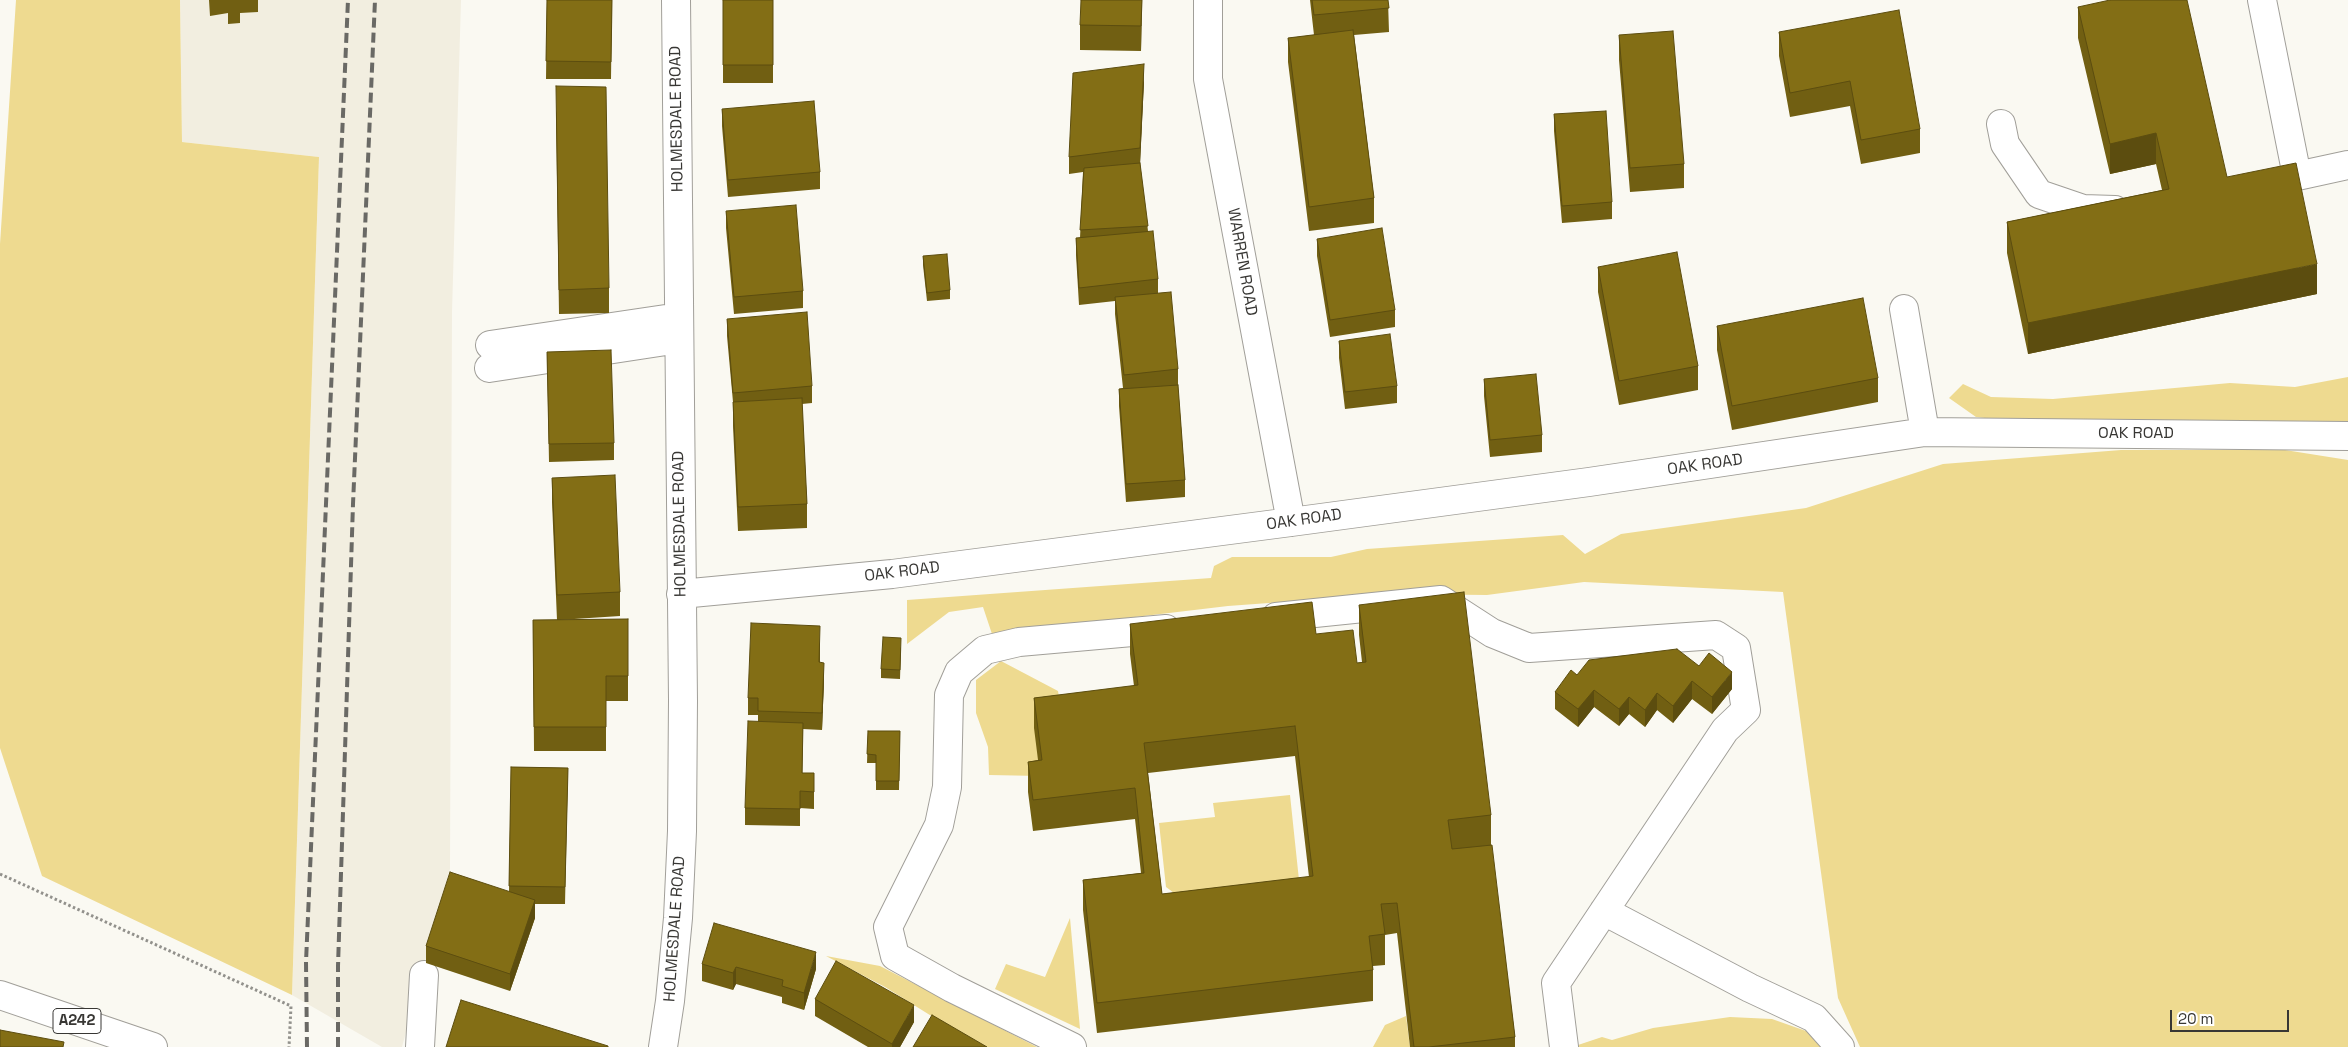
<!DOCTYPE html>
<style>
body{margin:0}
#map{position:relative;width:2348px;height:1047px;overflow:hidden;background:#faf9f2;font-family:"Space Grotesk",sans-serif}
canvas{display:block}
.scale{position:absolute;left:2170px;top:1010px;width:119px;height:22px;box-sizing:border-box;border:2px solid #383734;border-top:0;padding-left:6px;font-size:15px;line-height:18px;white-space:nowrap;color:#383734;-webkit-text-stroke:4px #fff;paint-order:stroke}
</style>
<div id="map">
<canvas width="2348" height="1047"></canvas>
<div class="scale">20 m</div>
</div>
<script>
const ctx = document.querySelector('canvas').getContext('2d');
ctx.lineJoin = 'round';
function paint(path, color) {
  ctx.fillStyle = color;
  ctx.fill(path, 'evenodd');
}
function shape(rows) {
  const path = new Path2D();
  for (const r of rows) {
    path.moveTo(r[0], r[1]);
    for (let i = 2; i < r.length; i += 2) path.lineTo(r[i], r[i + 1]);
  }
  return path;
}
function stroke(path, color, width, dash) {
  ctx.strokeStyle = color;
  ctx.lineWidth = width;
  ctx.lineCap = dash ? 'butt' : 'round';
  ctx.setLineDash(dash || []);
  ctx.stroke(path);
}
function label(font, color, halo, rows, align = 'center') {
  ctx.font = font + ' "Space Grotesk",sans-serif';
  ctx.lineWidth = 5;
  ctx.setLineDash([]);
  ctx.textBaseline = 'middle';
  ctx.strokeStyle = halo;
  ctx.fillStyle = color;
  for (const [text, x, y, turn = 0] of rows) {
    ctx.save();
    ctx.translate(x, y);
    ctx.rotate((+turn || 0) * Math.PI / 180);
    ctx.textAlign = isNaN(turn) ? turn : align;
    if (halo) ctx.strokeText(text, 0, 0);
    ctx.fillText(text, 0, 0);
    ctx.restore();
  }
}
paint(shape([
 [180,0,461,0,452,312,450,869,402,1047,382,1047,292,995,319,157,182,142]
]), '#f2eee0');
paint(shape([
 [16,0,180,0,182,142,319,157,292,995,42,876,0,748,0,244],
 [2348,377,2348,421,2328,423,2260,421,2028,423,1976,417,1949,398,1963,384,1991,397,2053,399,2230,383,2295,387],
 [2121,450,2285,450,2348,460,2348,1047,1860,1047,1838,998,1783,592,1584,582,1487,595,1392,594,1228,606,992,634,983,607,949,612,907,644,907,600,1211,578,1214,566,1232,557,1331,557,1367,549,1563,535,1585,554,1621,534,1806,508,1943,464],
 [1001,661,1058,691,1064,725,1040,776,989,775,988,747,976,713,976,680],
 [1290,795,1301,899,1197,910,1166,887,1159,823,1215,817,1213,803],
 [1070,918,1080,1029,995,989,1006,964,1045,977],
 [826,956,880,966,1037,1047,987,1047,933,1017,885,987],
 [1406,1016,1410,1047,1373,1047,1385,1025],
 [1730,1017,1772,1019,1806,1031,1824,1047,1572,1047,1602,1037,1612,1040,1653,1028]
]), '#eeda90');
const minor = shape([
 [1208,0,1208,79,1291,522],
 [2262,0,2297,176,2348,165],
 [2001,124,2005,144,2039,194,2083,209,2115,210],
 [1904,309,1925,432],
 [490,345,679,317],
 [489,368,679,339],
 [681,594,892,574,1291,522,1589,482,1925,432,2348,436],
 [1276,617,1441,600,1492,633,1529,648,1716,635,1736,648,1746,710,1725,730,1556,983,1564,1047],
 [1604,911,1750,988,1814,1018,1840,1047],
 [420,1047,424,975],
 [663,1047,670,1001,678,918,682,831,683,700,676,0],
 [1072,1047,952,988,895,956,888,927,939,825,947,787,949,695,959,672,985,650,1019,642,1166,629]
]);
const major = shape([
 [0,995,153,1047]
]);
stroke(minor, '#a19f99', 30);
stroke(major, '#a19f99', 30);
stroke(shape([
 [0,874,291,1006,289,1047]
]), '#92918c', 3, [2.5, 2.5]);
stroke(minor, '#fff', 28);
stroke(major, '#fff', 28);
stroke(shape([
 [307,1047,306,962,348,0],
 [338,1047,338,966,353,504,375,0]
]), '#6a6965', 4, [10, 5]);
paint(shape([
 [209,0,258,0,258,12,240,13,240,23,228,24,228,13,210,16],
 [547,0,612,0,611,79,546,79],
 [723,0,773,0,773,83,723,83],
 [1142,0,1141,51,1080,50,1080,25],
 [1310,0,1388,0,1389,32,1354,35,1374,198,1374,223,1309,231,1288,62,1288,38,1314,35],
 [2078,7,2227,177,2317,294,2028,354,2007,253,2007,222,2162,190,2156,164,2110,174,2078,38],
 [1779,32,1920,129,1920,153,1861,164,1850,106,1790,117,1779,56],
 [1619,35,1684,164,1684,188,1630,192,1619,60],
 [1144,81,1140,163,1148,231,1158,279,1158,293,1178,369,1178,386,1185,480,1185,497,1126,502,1119,406,1119,389,1123,388,1115,314,1115,301,1079,305,1076,255,1076,238,1080,238,1083,172,1069,174,1069,157],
 [722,109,820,172,820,189,728,197,722,126],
 [556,110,609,288,609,313,559,314],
 [1554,114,1612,202,1612,219,1562,223,1554,131],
 [726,211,803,291,803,308,734,314,726,228],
 [1317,239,1395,310,1395,327,1330,337,1317,256],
 [923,256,950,290,950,299,927,301,923,265],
 [1598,267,1698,366,1698,390,1619,405,1598,292],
 [727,319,812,386,812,403,802,404,807,504,807,528,738,531,733,426,733,402,727,336],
 [1717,326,1878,378,1878,402,1732,430,1717,350],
 [1339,341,1397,386,1397,403,1345,409,1339,358],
 [547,352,614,443,614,460,549,462],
 [1484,379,1542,435,1542,452,1490,457,1484,396],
 [552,478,620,592,620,616,559,620,628,619,628,701,606,701,606,751,534,751,533,620,557,620,552,502],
 [1359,605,1491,815,1491,845,1515,1037,1515,1047,1410,1047,1397,933,1385,935,1385,965,1373,966,1373,1001,1097,1033,1083,910,1083,880,1141,873,1135,819,1033,831,1028,792,1028,762,1038,760,1034,728,1034,698,1134,686,1130,654,1130,624,1316,634,1357,663,1362,662,1359,635],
 [1295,756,1309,877,1162,894,1148,773],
 [820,643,820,662,824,680,822,730,803,729,802,773,814,773,814,809,800,808,800,826,745,825,745,808,758,722,758,715,748,715,748,698],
 [901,647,900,679,881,678,881,669],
 [1699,666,1732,689,1712,714,1692,699,1673,723,1657,710,1645,727,1629,714,1619,726,1594,707,1578,727,1555,709,1555,692,1577,675],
 [868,731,900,731,899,790,876,790,876,763,867,763],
 [511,767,568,768,565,904,535,904,535,918,510,991,426,963,426,946,509,892],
 [702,964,816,969,804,1010,782,1003,782,997,736,984,733,990,702,981],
 [815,999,914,1022,900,1047,868,1047,815,1016]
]), '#715f12');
paint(shape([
 [1142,0,1141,51,1141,26],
 [1144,64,1144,81,1140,165,1140,148],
 [2156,133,2156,164,2110,174,2110,144],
 [2317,264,2317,294,2028,354,2028,323],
 [824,663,824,680,822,730,822,713],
 [1732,672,1732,689,1712,714,1712,697],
 [1692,681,1692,699,1673,723,1673,706],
 [1594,690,1594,707,1578,727,1578,709],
 [1657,693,1657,710,1645,727,1645,710],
 [1629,697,1629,714,1619,726,1619,709],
 [803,723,803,740,802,790,802,773],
 [535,900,535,918,510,991,510,974],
 [816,952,816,969,804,1010,804,993],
 [736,967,736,984,733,990,733,973],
 [914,1005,914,1022,900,1047,892,1047,892,1044]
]), '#5c4d0f');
const building = shape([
 [547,0,612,0,611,62,546,61,547,0],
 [723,0,773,0,773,65,723,65,723,0],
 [1081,0,1142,0,1141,26,1080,25,1081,0],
 [1312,0,1388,0,1389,8,1314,15,1312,0],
 [2110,0,2187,0,2227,177,2296,163,2317,264,2028,323,2007,222,2169,189,2156,133,2110,144,2078,7,2110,0],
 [1899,10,1920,129,1861,140,1850,81,1790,93,1779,32,1899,10],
 [1353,30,1374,198,1309,207,1288,38,1353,30],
 [1673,31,1684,164,1630,168,1619,35,1673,31],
 [1144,64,1140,148,1069,157,1073,73,1144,64],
 [556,86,606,87,609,288,559,290,556,86],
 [814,101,820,172,728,180,722,109,814,101],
 [1606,111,1612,202,1562,206,1554,114,1606,111],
 [1140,163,1148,226,1080,230,1084,168,1140,163],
 [796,205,803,291,734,297,726,211,796,205],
 [1382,228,1395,310,1330,320,1317,239,1382,228],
 [1153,231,1158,279,1079,288,1076,238,1153,231],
 [1677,252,1698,366,1619,381,1598,267,1677,252],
 [947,254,950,290,927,293,923,256,947,254],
 [1171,292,1178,369,1124,375,1115,297,1171,292],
 [1863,298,1878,378,1732,406,1717,326,1863,298],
 [807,312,812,386,733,393,727,319,807,312],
 [1390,334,1397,386,1345,392,1339,341,1390,334],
 [611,350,614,443,549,444,547,352,611,350],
 [1536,374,1542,435,1490,440,1484,379,1536,374],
 [1178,385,1185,480,1126,484,1119,389,1178,385],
 [802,398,807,504,738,507,733,402,802,398],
 [615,475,620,592,557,595,552,478,615,475],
 [1464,592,1491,815,1448,820,1452,849,1492,845,1515,1037,1429,1047,1414,1047,1397,903,1381,904,1385,934,1369,936,1373,970,1097,1003,1083,880,1144,873,1135,788,1033,800,1028,762,1042,760,1034,698,1138,685,1130,624,1312,602,1316,634,1353,630,1357,663,1366,662,1359,605,1464,592],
 [1295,726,1313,876,1162,894,1144,743,1295,726],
 [628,619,628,676,606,676,606,727,534,727,533,620,628,619],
 [751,623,820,626,819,662,824,663,822,713,758,711,758,698,748,698,751,623],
 [883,637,901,638,900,670,881,669,883,637],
 [1677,649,1699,666,1709,653,1732,672,1712,697,1692,681,1673,706,1657,693,1645,710,1629,697,1619,709,1594,690,1578,709,1555,692,1571,670,1577,675,1589,660,1677,649],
 [748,721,803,723,802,773,814,773,814,792,800,791,800,809,745,808,748,721],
 [868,731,900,731,899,781,876,781,876,755,867,754,868,731],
 [511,767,568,768,565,887,509,886,511,767],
 [450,872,535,900,510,974,426,946,450,872],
 [714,923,816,952,804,993,782,986,783,980,736,967,733,973,702,964,714,923],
 [836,961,914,1005,892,1044,815,999,836,961],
 [461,1000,608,1046,608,1047,446,1047,461,1000],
 [932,1015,987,1047,913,1047,932,1015],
 [0,1030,64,1042,63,1047,0,1047,0,1030]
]);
paint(building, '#836e15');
stroke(building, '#5c4d0f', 1);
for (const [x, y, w] of [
 [77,1021,48]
]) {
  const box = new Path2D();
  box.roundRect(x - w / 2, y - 12.5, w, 25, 4);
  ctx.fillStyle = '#fff';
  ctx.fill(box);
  stroke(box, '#383734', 1);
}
label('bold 15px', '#383734', null, [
 ["A242",77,1021]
]);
label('16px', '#383734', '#fff', [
 ["HOLMESDALE ROAD",677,119,-91],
 ["WARREN ROAD",1242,262,80],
 ["OAK ROAD",2136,434],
 ["OAK ROAD",1705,465,-8],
 ["OAK ROAD",1304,520,-8],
 ["HOLMESDALE ROAD",680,524,-91],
 ["OAK ROAD",902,572,-7],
 ["HOLMESDALE ROAD",675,929,-86]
]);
</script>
